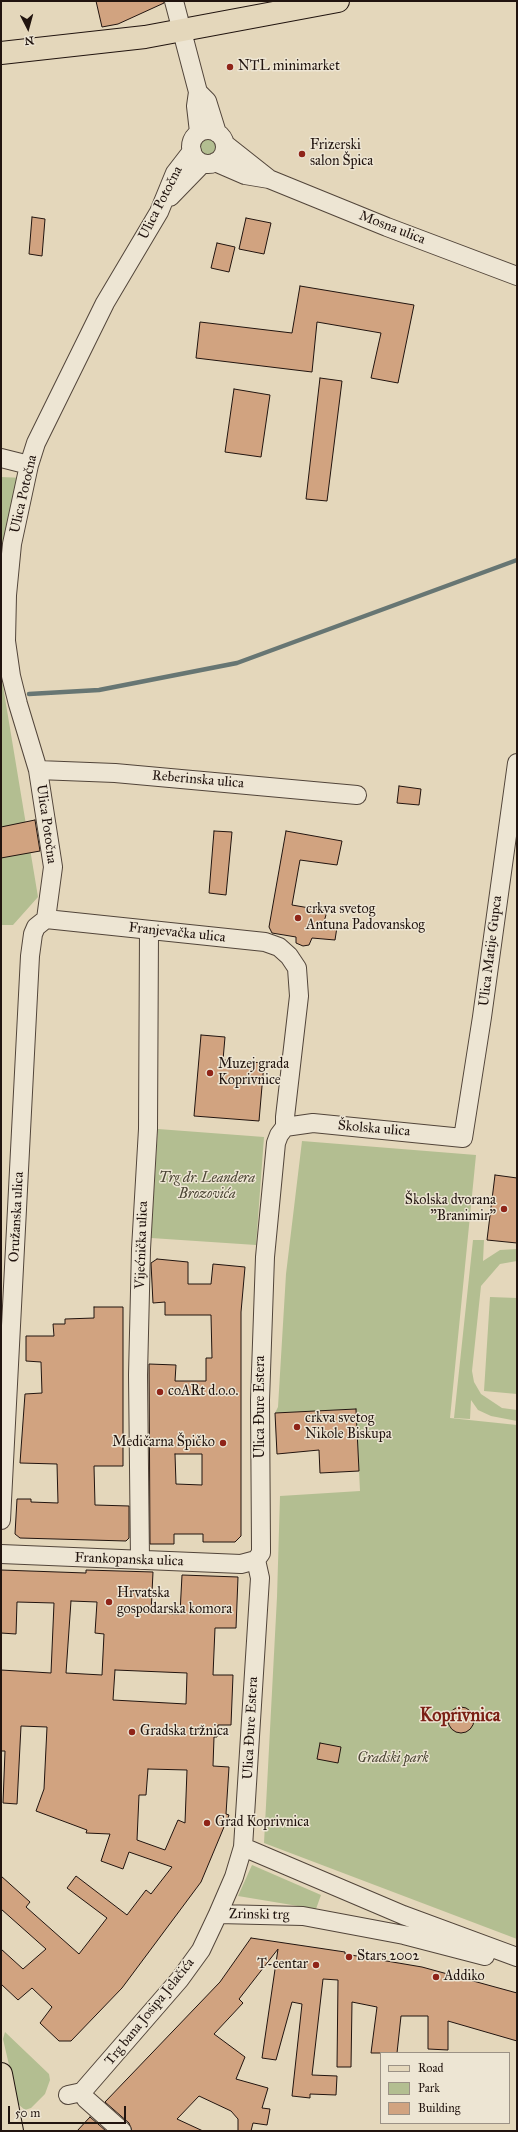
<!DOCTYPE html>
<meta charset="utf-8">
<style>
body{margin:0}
#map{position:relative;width:518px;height:2132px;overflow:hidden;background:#e4d7bb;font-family:"IM FELL Great Primer",serif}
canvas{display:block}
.frame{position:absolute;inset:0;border:2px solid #21140f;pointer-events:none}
.legend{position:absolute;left:380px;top:2052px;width:130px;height:72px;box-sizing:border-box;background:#ede5d3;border:1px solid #9b9185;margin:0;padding:5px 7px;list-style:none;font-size:12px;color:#21140f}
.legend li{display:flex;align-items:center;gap:8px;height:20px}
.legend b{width:20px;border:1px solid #9b9185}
.north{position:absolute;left:8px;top:8px;width:40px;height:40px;-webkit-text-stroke:3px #ede5d3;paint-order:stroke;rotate:174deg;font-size:11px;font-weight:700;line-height:16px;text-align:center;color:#21140f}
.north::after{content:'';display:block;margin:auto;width:14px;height:18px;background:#21140f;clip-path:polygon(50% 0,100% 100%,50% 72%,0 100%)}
.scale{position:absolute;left:8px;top:2106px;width:118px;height:18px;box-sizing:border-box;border:2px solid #21140f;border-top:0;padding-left:5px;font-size:12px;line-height:14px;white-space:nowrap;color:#21140f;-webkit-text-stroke:3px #ede5d3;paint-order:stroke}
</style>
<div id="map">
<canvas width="518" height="2132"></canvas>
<div class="frame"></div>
<ul class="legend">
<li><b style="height:5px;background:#e4d7bb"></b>Road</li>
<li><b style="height:11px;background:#b3be91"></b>Park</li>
<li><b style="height:11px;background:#d1a380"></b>Building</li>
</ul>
<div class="north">N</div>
<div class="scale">50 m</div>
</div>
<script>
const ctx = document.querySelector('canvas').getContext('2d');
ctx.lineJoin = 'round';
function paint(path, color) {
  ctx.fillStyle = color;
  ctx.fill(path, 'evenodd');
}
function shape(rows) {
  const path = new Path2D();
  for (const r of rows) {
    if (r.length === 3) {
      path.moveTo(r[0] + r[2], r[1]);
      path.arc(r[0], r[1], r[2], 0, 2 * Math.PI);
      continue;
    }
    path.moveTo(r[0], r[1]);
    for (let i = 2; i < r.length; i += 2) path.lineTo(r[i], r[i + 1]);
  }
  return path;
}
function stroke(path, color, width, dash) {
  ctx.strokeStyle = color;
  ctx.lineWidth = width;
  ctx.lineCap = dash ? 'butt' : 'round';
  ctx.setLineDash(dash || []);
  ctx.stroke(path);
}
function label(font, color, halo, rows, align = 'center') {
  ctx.font = font + ' "IM FELL Great Primer",serif';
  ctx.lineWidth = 3;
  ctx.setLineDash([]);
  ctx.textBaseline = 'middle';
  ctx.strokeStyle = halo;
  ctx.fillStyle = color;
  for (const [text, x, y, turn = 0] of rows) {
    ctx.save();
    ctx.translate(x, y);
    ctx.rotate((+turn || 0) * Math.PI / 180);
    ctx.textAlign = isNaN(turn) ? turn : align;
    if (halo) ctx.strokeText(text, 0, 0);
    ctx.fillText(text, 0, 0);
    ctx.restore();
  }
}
paint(shape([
 [208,147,9],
 [1,477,24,478,1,565],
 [1,674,38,897,13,925,1,925],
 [158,1129,264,1137,256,1245,151,1238],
 [302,1141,476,1155,450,1418,517,1425,517,1939,264,1843,277,1597,280,1496,360,1491,356,1409,275,1413,278,1407,286,1274],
 [473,1240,484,1240,483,1261,500,1250,517,1249,517,1261,500,1264,481,1286,472,1371,474,1382,481,1394,502,1408,517,1410,517,1421,491,1416,478,1410,471,1400,470,1419,454,1418],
 [490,1297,517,1298,517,1394,484,1391],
 [252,1865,321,1895,316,1909,238,1896],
 [5,2032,49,2074,50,2080,45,2094,31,2108,25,2110,18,2104,3,2039]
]), '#b3be91');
stroke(shape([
 [29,694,99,690,237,663,517,560]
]), '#677673', 4.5);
const building = shape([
 [96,1,164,1,164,3,118,24,102,27,96,1],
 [32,217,45,219,42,256,29,254,32,217],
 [246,218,271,223,264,254,239,249,246,218],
 [217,243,235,247,229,272,211,268,217,243],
 [300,286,414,305,398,383,371,378,381,333,317,322,312,372,196,358,200,322,292,333,300,286],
 [320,378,342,381,327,501,306,499,320,378],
 [234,389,270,395,261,457,225,452,234,389],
 [399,786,421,789,419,805,397,803,399,786],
 [35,820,40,851,1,858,1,827,35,820],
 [214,831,232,832,226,895,209,893,214,831],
 [286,831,342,841,337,865,300,860,292,905,327,911,323,926,337,927,335,940,312,938,309,945,303,946,296,943,296,937,272,933,269,927,286,831],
 [201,1035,225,1037,223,1060,264,1063,259,1121,194,1116,201,1035],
 [495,1175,517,1178,517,1243,487,1240,495,1175],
 [157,1259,188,1262,188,1284,211,1284,213,1264,245,1267,241,1312,241,1536,235,1542,203,1542,203,1534,174,1534,174,1544,150,1544,149,1364,176,1365,175,1381,206,1381,206,1358,212,1358,211,1315,165,1315,165,1302,153,1303,151,1263,157,1259],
 [175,1454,202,1454,202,1485,176,1484,175,1454],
 [94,1307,123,1307,123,1466,94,1466,95,1505,129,1506,129,1538,126,1541,20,1538,15,1534,17,1499,31,1499,31,1502,58,1503,57,1464,20,1463,25,1394,42,1393,41,1362,26,1361,26,1336,54,1336,53,1324,65,1324,65,1319,94,1318,94,1307],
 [356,1409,359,1471,320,1473,319,1450,277,1454,275,1413,356,1409],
 [1,1570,86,1573,86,1570,153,1572,151,1613,179,1614,180,1613,182,1575,238,1577,236,1628,215,1628,213,1675,233,1675,231,1725,218,1725,217,1737,214,1737,213,1766,229,1767,226,1814,229,1815,201,1882,122,1988,71,2041,59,2041,40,2023,52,2007,32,1988,18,2000,1,1984,1,1949,23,1969,46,1949,1,1909,1,1876,30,1902,26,1907,79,1954,107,1918,67,1888,76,1876,127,1915,146,1890,151,1894,172,1867,129,1852,123,1869,101,1861,110,1834,86,1833,87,1830,36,1811,44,1789,47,1727,21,1726,17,1804,3,1803,5,1751,1,1751,1,1670,51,1673,54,1603,17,1602,16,1634,1,1633,1,1570],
 [71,1601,97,1602,95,1633,104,1634,102,1675,66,1673,71,1601],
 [115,1670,187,1673,186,1704,113,1700,115,1670],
 [148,1769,187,1770,185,1823,178,1820,165,1850,137,1840,139,1795,146,1795,148,1769],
 [461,1720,13],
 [320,1743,341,1747,338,1763,317,1759,320,1743],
 [251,1938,345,1952,345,1954,422,1967,517,1993,517,2041,448,2021,448,2050,428,2049,428,2016,401,2016,397,2053,371,2053,377,2007,352,2002,351,2067,337,2067,338,1980,323,1979,312,2075,337,2076,336,2095,310,2094,310,2098,292,2096,302,2004,292,2002,276,2060,262,2058,278,1949,239,1999,243,2003,214,2034,245,2057,236,2079,268,2088,262,2108,270,2109,267,2125,253,2123,251,2131,238,2131,238,2119,231,2111,199,2096,177,2119,203,2131,132,2131,129,2123,105,2102,220,1982,251,1938],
 [90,2117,106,2131,77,2131,90,2117]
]);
paint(building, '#d1a380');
stroke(building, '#21140f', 1);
const minor = shape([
 [174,1,198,92,196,106,199,132],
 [198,92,207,101,217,133],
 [208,147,17],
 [225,144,268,178],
 [215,162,245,175,269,179,387,227,517,276],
 [170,197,203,163],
 [1,458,29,465],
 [38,770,115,773,357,795],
 [46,919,265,942,279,947,289,956,297,968,299,996,285,1117,285,1127,279,1135,276,1143,265,1257,260,1400,261,1547,261,1553,256,1560],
 [46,919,53,867,38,770,18,704,11,676,6,641,7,595,12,544,29,465,36,443,105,303,159,212,175,173,192,151],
 [285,1127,313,1123,463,1138,482,1017,517,763],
 [1,1520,30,956,33,934,36,927,46,919],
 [1,1554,241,1564,256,1560],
 [140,1560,138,1375,141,1249,148,1129,149,931],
 [243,1847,260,1578,256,1560],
 [218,1914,303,1916,404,1935,485,1956],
 [82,2092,86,2099,122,2131],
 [68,2095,82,2092,180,1979,201,1950,218,1914,234,1877,243,1847,403,1915,517,1957]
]);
const major = shape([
 [1,53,145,37,338,1],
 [1,2074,12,2131]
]);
stroke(minor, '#52453a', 20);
stroke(major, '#21140f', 24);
stroke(minor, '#ede5d3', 18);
stroke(major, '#e4d7bb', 22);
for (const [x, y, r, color] of [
 [230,67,4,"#8f2418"],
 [302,154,4,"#8f2418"],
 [298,918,4,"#8f2418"],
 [210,1073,4,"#8f2418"],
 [504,1209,4,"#8f2418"],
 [160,1392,4,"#8f2418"],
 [297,1427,4,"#8f2418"],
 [223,1443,4,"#8f2418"],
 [109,1602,4,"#8f2418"],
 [132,1732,4,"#8f2418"],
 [207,1823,4,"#8f2418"],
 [349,1957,4,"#8f2418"],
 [316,1965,4,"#8f2418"],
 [436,1977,4,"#8f2418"]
]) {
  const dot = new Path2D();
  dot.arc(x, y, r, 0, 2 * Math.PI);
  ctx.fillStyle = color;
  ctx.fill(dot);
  stroke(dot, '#ede5d3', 1.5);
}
label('14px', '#21140f', '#ede5d3', [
 ["NTL minimarket",238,67],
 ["Frizerski",310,146],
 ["salon Špica",310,162],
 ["crkva svetog",306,910],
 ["Antuna Padovanskog",306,926],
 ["Muzej grada",218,1065],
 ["Koprivnice",218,1081],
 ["Školska dvorana",496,1201,"right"],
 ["\"Branimir\"",496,1217,"right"],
 ["coARt d.o.o.",168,1392],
 ["crkva svetog",305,1419],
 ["Nikole Biskupa",305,1435],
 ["Medičarna Špičko",215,1443,"right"],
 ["Hrvatska",117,1594],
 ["gospodarska komora",117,1610],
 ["Gradska tržnica",140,1732],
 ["Grad Koprivnica",215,1823],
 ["Stars 2002",357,1957],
 ["T-centar",308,1965,"right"],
 ["Addiko",444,1977]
], 'left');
label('14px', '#21140f', '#ede5d3', [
 ["Ulica Potočna",161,203,-63],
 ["Mosna ulica",392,228,21],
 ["Ulica Potočna",24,494,-77],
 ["Reberinska ulica",198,780,5],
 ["Ulica Potočna",46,824,82],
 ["Franjevačka ulica",177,933,6],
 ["Ulica Matije Gupca",491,951,-83],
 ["Školska ulica",374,1129,5],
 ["Oružanska ulica",17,1217,-87],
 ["Vijećnička ulica",142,1245,-88],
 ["Ulica Đure Estera",261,1407,-90],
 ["Frankopanska ulica",129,1560,2],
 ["Ulica Đure Estera",251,1728,-87],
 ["Zrinski trg",259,1915,1],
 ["Trg bana Josipa Jelačića",150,2012,-51]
]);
label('italic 14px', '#4d4736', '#ede5d3', [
 ["Trg dr. Leandera",207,1179],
 ["Brozovića",207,1195],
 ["Gradski park",393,1759]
]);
label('bold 18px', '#7a1f14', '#ede5d3', [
 ["Koprivnica",460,1717]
]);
</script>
